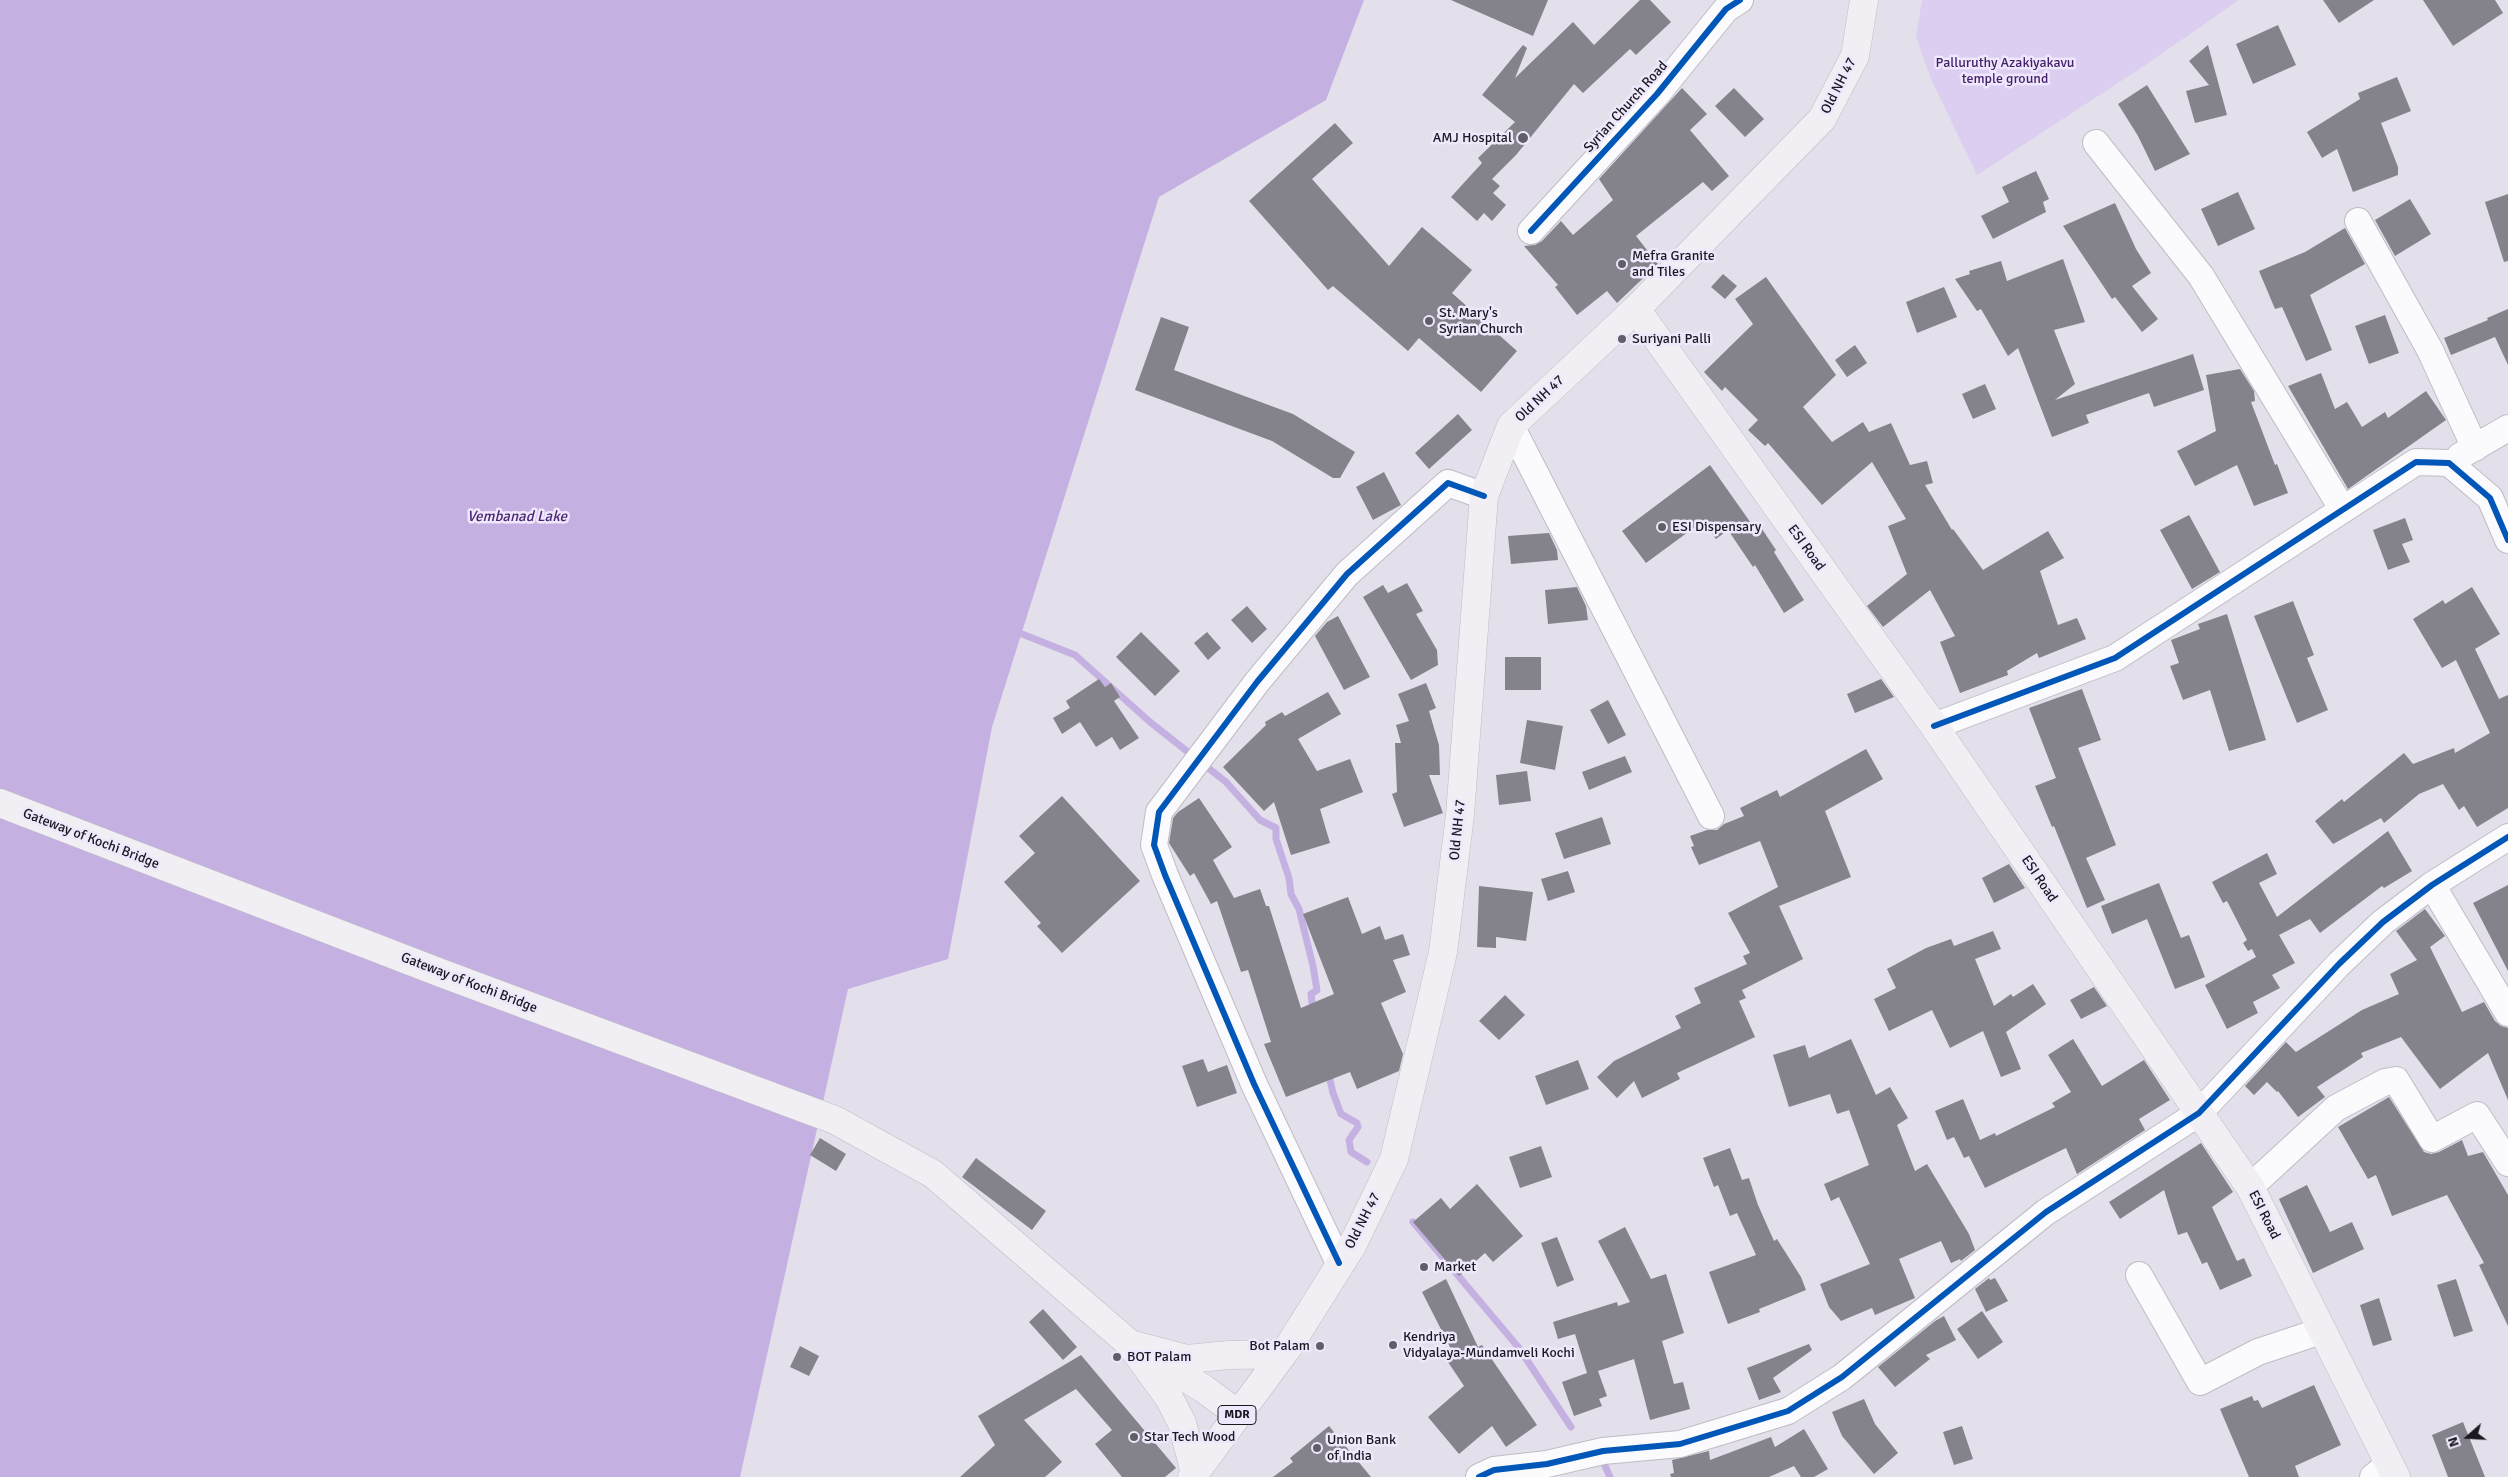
<!DOCTYPE html>
<style>
body{margin:0}
#map{position:relative;width:2508px;height:1477px;overflow:hidden;background:#e3e0eb;font-family:Signika,sans-serif}
canvas{display:block}
.north{position:absolute;left:2443px;top:1412px;width:50px;height:50px;-webkit-text-stroke:4px #efe8fd;paint-order:stroke;rotate:251deg;font-size:14px;font-weight:700;line-height:20px;text-align:center;color:#1b1820}
.north::after{content:'';display:block;margin:auto;width:18px;height:22px;background:#1b1820;clip-path:polygon(50% 0,100% 100%,50% 72%,0 100%)}
</style>
<div id="map">
<canvas width="2508" height="1477"></canvas>
<div class="north">N</div>
</div>
<script>
const ctx = document.querySelector('canvas').getContext('2d');
ctx.lineJoin = 'round';
function paint(path, color) {
  ctx.fillStyle = color;
  ctx.fill(path, 'evenodd');
}
function shape(rows) {
  const path = new Path2D();
  for (const r of rows) {
    path.moveTo(r[0], r[1]);
    for (let i = 2; i < r.length; i += 2) path.lineTo(r[i], r[i + 1]);
  }
  return path;
}
function stroke(path, color, width, dash) {
  ctx.strokeStyle = color;
  ctx.lineWidth = width;
  ctx.lineCap = dash ? 'butt' : 'round';
  ctx.setLineDash(dash || []);
  ctx.stroke(path);
}
function label(font, color, halo, rows, align = 'center') {
  ctx.font = font + ' Signika,sans-serif';
  ctx.lineWidth = 5;
  ctx.setLineDash([]);
  ctx.textBaseline = 'middle';
  ctx.strokeStyle = halo;
  ctx.fillStyle = color;
  for (const [text, x, y, turn = 0] of rows) {
    ctx.save();
    ctx.translate(x, y);
    ctx.rotate((+turn || 0) * Math.PI / 180);
    ctx.textAlign = isNaN(turn) ? turn : align;
    if (halo) ctx.strokeText(text, 0, 0);
    ctx.fillText(text, 0, 0);
    ctx.restore();
  }
}
paint(shape([
 [1922,0,2239,0,2144,66,1977,175,1931,79,1916,37]
]), '#dbcef1');
paint(shape([
 [0,0,1364,0,1326,100,1159,197,992,727,948,959,848,989,740,1477,0,1477]
]), '#c4b1e2');
stroke(shape([
 [1022,634,1075,655,1150,722,1226,782,1260,820,1276,828,1276,839,1289,878,1291,894,1299,909,1313,966,1317,990,1311,994,1313,1012],
 [1328,1071,1333,1093,1341,1114,1357,1123,1358,1127,1349,1140,1351,1152,1367,1162],
 [1413,1222,1519,1348,1571,1427],
 [1601,1457,1610,1477]
]), '#c4b1e2', 7);
paint(shape([
 [1451,0,1548,0,1533,36],
 [1640,0,1650,0,1671,22,1636,55,1630,49,1583,93,1574,84,1516,155,1492,179,1500,186,1493,193,1506,205,1492,221,1484,213,1477,221,1451,197,1482,163,1478,158,1515,122,1482,95,1523,45,1527,48,1515,78,1573,22,1594,45],
 [2323,0,2374,0,2339,23],
 [2423,0,2495,0,2503,13,2453,46],
 [2278,25,2296,65,2253,84,2236,44],
 [2208,45,2227,115,2195,123,2186,91,2209,85,2189,61],
 [2397,77,2411,111,2381,123,2398,167,2398,175,2353,192,2337,149,2322,158,2307,132,2360,99,2358,93],
 [2147,85,2190,154,2155,171,2138,136,2118,104],
 [1682,88,1707,114,1690,130,1729,176,1712,191,1703,182,1636,236,1658,264,1617,303,1607,291,1577,315,1555,287,1558,285,1524,246,1535,245,1542,241,1561,221,1573,235,1613,200,1599,179],
 [1734,88,1764,119,1745,137,1715,106],
 [1335,123,1353,143,1312,179,1389,266,1422,227,1472,270,1452,293,1517,351,1481,392,1419,338,1408,351,1333,286,1328,290,1249,201],
 [2036,171,2049,199,2043,202,2046,212,1993,239,1981,216,2009,202,2002,187],
 [2238,192,2255,229,2218,246,2201,209],
 [2508,194,2508,261,2504,262,2485,202],
 [2410,199,2431,234,2395,256,2375,220],
 [2115,203,2136,249,2151,273,2132,286,2158,319,2142,332,2115,297,2112,299,2063,226],
 [2345,228,2365,264,2310,295,2332,350,2306,361,2282,307,2275,309,2259,271,2305,252],
 [2063,259,2085,322,2054,330,2075,384,2055,400,2193,354,2204,390,2154,407,2149,393,2086,415,2089,423,2052,437,2018,348,2008,356,1981,309,1977,311,1955,279,1970,274,1969,271,2001,261,2007,281],
 [1723,274,1737,286,1725,299,1711,287],
 [1766,277,1836,375,1803,407,1832,442,1863,422,1869,432,1891,423,1910,465,1927,461,1933,483,1925,485,1952,530,1953,529,1983,570,2048,531,2064,558,2040,571,2058,625,2077,618,2086,639,2039,658,2037,653,2007,671,2008,675,1960,693,1940,642,1955,636,1930,590,1883,627,1867,606,1907,574,1888,526,1906,519,1872,462,1822,505,1768,443,1765,446,1748,430,1758,420,1725,387,1722,391,1704,372,1753,324,1735,299],
 [1944,287,1957,317,1917,333,1906,302],
 [2508,309,2508,365,2495,337,2451,355,2444,338,2488,320,2487,318],
 [2385,315,2399,353,2369,364,2355,326],
 [1161,317,1189,327,1174,370,1293,414,1355,452,1340,478,1333,478,1272,441,1135,390],
 [1855,345,1867,363,1847,377,1835,360],
 [2240,369,2254,391,2255,401,2251,402,2275,465,2277,464,2288,493,2254,506,2237,465,2195,486,2177,451,2216,431,2206,375],
 [2321,373,2335,409,2347,402,2362,427,2385,412,2388,418,2426,391,2446,420,2348,489,2288,386],
 [1985,384,1996,409,1973,419,1962,394],
 [1458,414,1472,430,1429,469,1415,453],
 [1710,465,1753,526,1758,523,1776,550,1774,552,1804,600,1784,613,1755,565,1753,567,1728,530,1716,539,1703,521,1646,563,1622,531],
 [1384,472,1401,505,1373,520,1356,487],
 [2189,515,2220,572,2192,589,2160,530],
 [2405,518,2413,540,2402,544,2410,562,2388,570,2373,530],
 [1549,533,1557,550,1558,560,1511,564,1508,536],
 [1407,583,1423,611,1416,614,1437,650,1438,665,1411,680,1363,597,1383,585,1388,593],
 [1577,587,1586,606,1588,620,1548,624,1545,590],
 [2472,587,2500,634,2475,649,2499,699,2508,695,2508,808,2477,827,2464,806,2459,810,2443,784,2419,794,2384,823,2381,818,2333,844,2315,821,2342,799,2344,802,2404,753,2413,764,2454,748,2455,753,2490,733,2456,660,2442,668,2413,619,2443,600,2445,604],
 [2293,601,2314,655,2307,658,2328,710,2297,723,2254,616],
 [1247,606,1267,629,1252,643,1231,620],
 [2227,614,2266,740,2229,751,2210,690,2183,700,2170,666,2179,663,2171,640,2200,629,2198,624],
 [1338,616,1370,677,1344,690,1315,636,1327,622],
 [1141,632,1180,671,1155,696,1116,657],
 [1207,632,1221,648,1208,660,1194,643],
 [1505,657,1541,657,1541,690,1505,690],
 [1099,679,1105,687,1111,683,1120,697,1114,701,1139,738,1120,750,1112,737,1096,747,1080,722,1062,734,1053,718,1070,708,1066,701],
 [1881,679,1894,697,1855,713,1847,694],
 [1426,683,1436,708,1429,711,1439,745,1440,775,1429,775,1443,813,1404,827,1392,794,1397,792,1395,743,1401,743,1396,725,1409,721,1398,694],
 [2082,689,2101,740,2078,748,2116,845,2086,858,2105,900,2087,908,2054,826,2052,827,2035,786,2056,778,2029,708],
 [1328,692,1341,714,1298,739,1317,771,1350,759,1363,792,1320,809,1330,843,1291,855,1274,802,1264,811,1223,767,1266,725,1265,722,1282,712,1285,716],
 [1608,700,1626,735,1608,744,1590,710],
 [1527,720,1563,726,1555,770,1520,763],
 [1866,749,1883,779,1825,811,1851,877,1779,906,1803,959,1742,990,1746,998,1739,1001,1755,1037,1677,1073,1680,1079,1642,1098,1634,1081,1617,1098,1597,1077,1614,1061,1681,1028,1675,1016,1701,1003,1694,988,1747,964,1743,956,1750,953,1728,913,1778,887,1760,841,1699,865,1691,847,1694,846,1690,836,1707,830,1717,830,1724,824,1744,816,1740,808,1777,790,1780,797],
 [1625,756,1632,772,1589,790,1582,772],
 [1527,771,1531,801,1499,805,1496,775],
 [1062,796,1140,881,1062,953,1037,926,1041,923,1004,882,1035,853,1019,836],
 [1199,798,1232,847,1213,860,1234,898,1260,889,1266,906,1269,906,1301,1008,1334,994,1303,914,1348,897,1362,934,1380,926,1385,940,1403,934,1410,955,1393,960,1406,992,1381,1003,1403,1054,1399,1071,1357,1089,1350,1072,1286,1097,1264,1044,1271,1042,1248,970,1241,972,1217,901,1211,904,1194,873,1190,876,1169,843,1173,818,1178,812],
 [1602,817,1611,844,1564,859,1555,833],
 [2388,831,2412,871,2384,888,2382,886,2320,933,2310,919,2279,935,2295,963,2272,975,2280,988,2253,1002,2258,1013,2227,1029,2205,985,2256,957,2252,949,2248,951,2243,943,2247,940,2227,901,2223,903,2212,882,2267,853,2277,874,2259,883,2277,917],
 [2009,864,2025,888,1994,903,1982,878],
 [1568,871,1575,892,1548,901,1541,879],
 [2159,883,2181,938,2189,935,2205,977,2175,989,2147,919,2112,934,2101,906],
 [2508,885,2508,971,2473,903],
 [1479,886,1533,892,1526,941,1496,937,1496,948,1477,947],
 [2425,909,2445,936,2430,947,2462,1012,2484,1002,2495,1021,2501,1026,2508,1028,2508,1100,2488,1053,2440,1089,2401,1037,2361,1053,2363,1057,2317,1087,2325,1097,2298,1117,2278,1091,2277,1092,2267,1082,2254,1095,2245,1086,2286,1042,2296,1052,2362,1010,2399,994,2390,974,2417,960,2396,931],
 [1993,931,2001,949,1975,959,1994,1006,2011,994,2013,997,2033,984,2046,1004,2006,1032,2021,1069,2001,1077,1983,1031,1950,1048,1932,1010,1889,1031,1874,999,1896,988,1887,969,1926,948,1951,939,1954,946],
 [2094,987,2107,1006,2081,1019,2070,1000],
 [1505,995,1525,1015,1499,1040,1479,1021],
 [1851,1039,1876,1095,1890,1087,1908,1118,1897,1125,1915,1171,1927,1164,1969,1234,1975,1250,1961,1261,1960,1259,1951,1263,1941,1241,1899,1259,1915,1298,1875,1315,1872,1308,1841,1321,1829,1307,1820,1284,1870,1264,1839,1197,1831,1201,1824,1184,1869,1165,1849,1110,1837,1114,1830,1094,1789,1107,1773,1055,1805,1045,1809,1058],
 [2073,1039,2102,1086,2144,1060,2170,1100,2139,1119,2145,1130,2077,1174,2066,1148,1985,1188,1969,1156,1964,1158,1954,1137,1947,1140,1935,1111,1963,1099,1980,1140,1995,1133,1996,1136,2055,1107,2052,1103,2071,1092,2048,1055],
 [1203,1059,1208,1072,1227,1065,1237,1093,1197,1107,1182,1066],
 [1578,1060,1589,1089,1546,1105,1535,1076],
 [2389,1097,2424,1152,2431,1154,2439,1152,2462,1140,2468,1156,2483,1152,2508,1195,2508,1326,2479,1265,2484,1263,2447,1195,2392,1216,2376,1175,2368,1179,2338,1127],
 [820,1138,846,1154,836,1171,810,1155],
 [2201,1143,2233,1192,2212,1207,2237,1261,2244,1258,2252,1276,2220,1290,2207,1262,2202,1264,2187,1232,2178,1235,2164,1190,2120,1219,2109,1202],
 [1541,1146,1552,1177,1520,1188,1509,1157],
 [1730,1148,1742,1180,1749,1178,1758,1205,1774,1241,1777,1239,1801,1277,1806,1290,1759,1309,1760,1312,1728,1324,1709,1272,1756,1255,1737,1213,1730,1216,1718,1185,1714,1187,1703,1158],
 [976,1158,1046,1211,1032,1230,962,1177],
 [1477,1184,1523,1236,1493,1262,1485,1253,1459,1276,1413,1222,1441,1198,1450,1209],
 [2307,1185,2330,1232,2352,1222,2364,1249,2313,1273,2279,1199],
 [1625,1227,1651,1279,1666,1274,1684,1333,1662,1341,1674,1384,1683,1382,1690,1409,1650,1420,1634,1359,1598,1371,1607,1396,1599,1399,1602,1406,1574,1416,1562,1382,1587,1373,1575,1334,1558,1339,1553,1322,1617,1302,1618,1306,1630,1302,1598,1241],
 [1557,1237,1574,1280,1557,1287,1541,1243],
 [1989,1278,1990,1280,1995,1278,2008,1301,1986,1312,1975,1289],
 [1446,1279,1478,1347,1482,1345,1537,1425,1506,1447,1492,1426,1459,1454,1428,1417,1464,1386,1444,1356,1452,1351,1422,1292],
 [2456,1279,2473,1331,2454,1337,2437,1285],
 [2379,1298,2392,1340,2373,1346,2360,1305],
 [1043,1309,1077,1347,1063,1360,1029,1322],
 [1982,1311,2003,1342,1978,1359,1957,1329],
 [1944,1316,1956,1340,1926,1355,1930,1359,1895,1387,1878,1367,1935,1321],
 [1809,1344,1812,1350,1773,1378,1781,1392,1759,1400,1747,1368],
 [800,1346,819,1356,809,1376,790,1367],
 [1081,1355,1176,1468,1165,1477,1122,1477,1095,1444,1112,1430,1076,1389,1024,1420,1062,1462,1045,1477,960,1477,995,1445,978,1416],
 [2314,1385,2341,1445,2295,1466,2299,1477,2249,1477,2220,1409,2252,1396,2254,1401,2258,1400,2262,1408],
 [1864,1399,1875,1424,1898,1453,1874,1474,1842,1436,1832,1412],
 [2463,1422,2485,1477,2448,1477,2432,1435],
 [1329,1426,1371,1477,1273,1477,1293,1462,1290,1458],
 [1962,1426,1973,1459,1954,1465,1943,1432],
 [1804,1429,1828,1469,1814,1477,1801,1477,1794,1466,1769,1477,1671,1477,1670,1474,1674,1473,1672,1460,1709,1451,1710,1460,1771,1437,1775,1447]
]), '#84828a');
const minor = shape([
 [2096,143,2201,276,2343,510],
 [2358,221,2430,350,2475,448],
 [1531,231,1657,94,1726,9,1740,0],
 [1511,426,1711,816],
 [2460,456,2508,428],
 [1934,726,2115,658,2416,462,2449,463,2490,498,2508,540],
 [2432,885,2508,1013],
 [2250,1187,2336,1108,2385,1082,2396,1080,2432,1139,2477,1115,2508,1163],
 [1339,1263,1254,1084,1165,875,1154,845,1159,812,1257,682,1347,574,1448,483,1484,496],
 [2139,1275,2200,1382,2258,1352,2321,1331],
 [1479,1477,1494,1470,1547,1464,1603,1451,1680,1444,1788,1411,1842,1377,2046,1212,2199,1113,2339,964,2383,922,2432,885,2508,837],
 [2373,1477,2389,1464]
]);
const major = shape([
 [1636,309,1934,726,2250,1187,2396,1477],
 [0,803,441,973,835,1120,933,1174,1130,1344,1187,1359,1229,1355,1283,1354],
 [1130,1344,1169,1398,1182,1423,1195,1473],
 [1155,1359,1204,1389,1238,1414],
 [1192,1477,1289,1346,1353,1244,1394,1159,1443,952,1460,815,1484,496,1511,426,1636,309,1822,119,1855,56,1864,0]
]);
stroke(minor, '#bfbcc5', 28);
stroke(major, '#bebdc3', 29);
stroke(minor, '#fbfafc', 26);
stroke(major, '#f1eef4', 28);
stroke(shape([
 [1531,231,1657,94,1726,9,1740,0],
 [1934,726,2115,658,2416,462,2449,463,2490,498,2508,540],
 [1339,1263,1254,1084,1165,875,1154,845,1159,812,1257,682,1347,574,1448,483,1484,496],
 [1479,1477,1494,1470,1547,1464,1603,1451,1680,1444,1788,1411,1842,1377,2046,1212,2199,1113,2339,964,2383,922,2432,885,2508,837]
]), '#0057b8', 6);
for (const [x, y, r, color] of [
 [1523,138,6,"#615e67"],
 [1622,264,5,"#615e67"],
 [1429,321,5,"#615e67"],
 [1622,339,5,"#615e67"],
 [1662,527,5,"#615e67"],
 [1424,1267,5,"#615e67"],
 [1393,1345,5,"#615e67"],
 [1320,1346,5,"#615e67"],
 [1117,1357,5,"#615e67"],
 [1134,1437,5,"#615e67"],
 [1317,1448,5,"#615e67"]
]) {
  const dot = new Path2D();
  dot.arc(x, y, r, 0, 2 * Math.PI);
  ctx.fillStyle = color;
  ctx.fill(dot);
  stroke(dot, '#efe8fd', 2);
}
for (const [x, y, w] of [
 [1237,1415,38]
]) {
  const box = new Path2D();
  box.roundRect(x - w / 2, y - 9.5, w, 19, 4);
  ctx.fillStyle = '#efe8fd';
  ctx.fill(box);
  stroke(box, '#1b1820', 1);
}
label('bold 12px', '#1b1820', null, [
 ["MDR",1237,1415]
]);
label('14px', '#421f69', '#efe8fd', [
 ["Palluruthy Azakiyakavu",2005,63],
 ["temple ground",2005,79]
]);
label('14px', '#1b1820', '#efe8fd', [
 ["Old NH 47",1839,86,-63],
 ["Syrian Church Road",1626,107,-48],
 ["Old NH 47",1540,399,-43],
 ["ESI Road",1806,548,54],
 ["Old NH 47",1458,830,-84],
 ["Gateway of Kochi Bridge",91,839,21],
 ["ESI Road",2039,879,56],
 ["Gateway of Kochi Bridge",469,983,21],
 ["ESI Road",2264,1215,63],
 ["Old NH 47",1363,1221,-63]
]);
label('14px', '#1b1820', '#efe8fd', [
 ["AMJ Hospital",1512,138,"right"],
 ["Mefra Granite",1632,256],
 ["and Tiles",1632,272],
 ["St. Mary's",1439,313],
 ["Syrian Church",1439,329],
 ["Suriyani Palli",1632,339],
 ["ESI Dispensary",1672,527],
 ["Market",1434,1267],
 ["Kendriya",1403,1337],
 ["Vidyalaya-Mundamveli Kochi",1403,1353],
 ["Bot Palam",1310,1346,"right"],
 ["BOT Palam",1127,1357],
 ["Star Tech Wood",1144,1437],
 ["Union Bank",1327,1440],
 ["of India",1327,1456]
], 'left');
label('italic 15px', '#4a2873', '#efe8fd', [
 ["Vembanad Lake",517,517]
]);
</script>
